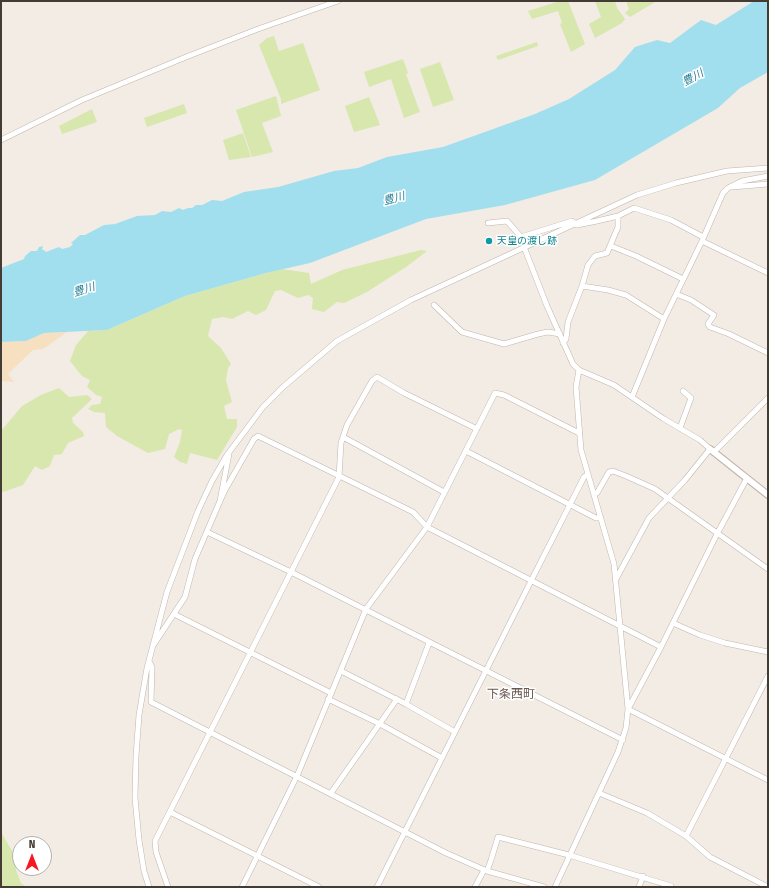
<!DOCTYPE html>
<meta charset="utf-8">
<style>
body{margin:0}
#map{position:relative;width:769px;height:888px;overflow:hidden;background:#f2ece5;font-family:"Fira Sans Condensed",sans-serif}
canvas{display:block}
.frame{position:absolute;inset:0;border:2px solid #453b35;pointer-events:none}
.north{position:absolute;left:12px;top:836px;width:40px;height:40px;box-sizing:border-box;background:#fff;border:1px solid #b5b1ae;border-radius:50%;rotate:0deg;font-size:11px;font-weight:700;line-height:16px;text-align:center;color:#453b35}
.north::after{content:'';display:block;margin:auto;width:14px;height:18px;background:#f81621;clip-path:polygon(50% 0,100% 100%,50% 72%,0 100%)}
</style>
<div id="map">
<canvas width="769" height="888"></canvas>
<div class="frame"></div>
<div class="north">N</div>
</div>
<script>
const ctx = document.querySelector('canvas').getContext('2d');
ctx.lineJoin = 'round';
function paint(path, color) {
  ctx.fillStyle = color;
  ctx.fill(path, 'evenodd');
}
function shape(rows) {
  const path = new Path2D();
  for (const r of rows) {
    path.moveTo(r[0], r[1]);
    for (let i = 2; i < r.length; i += 2) path.lineTo(r[i], r[i + 1]);
  }
  return path;
}
function stroke(path, color, width, dash) {
  ctx.strokeStyle = color;
  ctx.lineWidth = width;
  ctx.lineCap = dash ? 'butt' : 'round';
  ctx.setLineDash(dash || []);
  ctx.stroke(path);
}
function label(font, color, halo, rows, align = 'center') {
  ctx.font = font + ' "Fira Sans Condensed","Noto Sans JP",sans-serif';
  ctx.lineWidth = 3;
  ctx.setLineDash([]);
  ctx.textBaseline = 'middle';
  ctx.strokeStyle = halo;
  ctx.fillStyle = color;
  for (const [text, x, y, turn = 0] of rows) {
    ctx.save();
    ctx.translate(x, y);
    ctx.rotate((+turn || 0) * Math.PI / 180);
    ctx.textAlign = isNaN(turn) ? turn : align;
    if (halo) ctx.strokeText(text, 0, 0);
    ctx.fillText(text, 0, 0);
    ctx.restore();
  }
}
paint(shape([
 [560,1,568,1,585,44,571,52,560,24,562,23,558,11,532,19,528,11],
 [595,1,615,1,617,8,625,19,622,23,595,38,589,24,601,17],
 [626,1,657,1,630,17,625,13,629,9],
 [274,36,279,51,303,43,320,90,281,104,281,99,259,45,267,38],
 [537,42,538,46,498,60,496,56],
 [403,59,408,73,406,74,420,112,404,118,391,79,369,87,364,72],
 [440,62,454,100,433,107,420,69],
 [276,96,281,116,262,123,273,152,252,157,236,110],
 [369,97,380,125,354,132,345,106],
 [184,104,187,113,147,127,144,118],
 [92,109,97,122,62,134,59,126],
 [243,133,251,157,229,160,223,140],
 [421,250,427,251,406,267,367,292,344,303,337,302,324,312,312,309,313,298,308,295,298,298,281,290,275,291,266,310,256,315,248,311,232,319,223,317,212,319,208,336,221,348,231,364,228,368,226,380,232,402,224,406,227,419,237,419,237,427,217,460,190,453,187,464,180,462,174,457,180,442,182,430,179,429,169,434,165,449,148,453,117,436,106,427,105,413,94,412,88,409,92,405,100,404,102,397,96,395,87,387,90,380,82,376,70,361,76,345,88,331,107,330,185,296,266,273,282,269,309,273,311,284,342,270],
 [59,388,69,397,87,395,92,399,72,418,73,423,83,432,84,436,68,443,62,454,54,455,50,466,42,470,35,466,23,485,3,492,1,490,1,431,22,406,41,395],
 [1,832,15,856,16,870,21,883,26,887,1,887]
]), '#d8e7ad');
paint(shape([
 [67,332,43,349,33,350,8,374,14,382,1,381,1,342,26,341,44,333]
]), '#f7e0c0');
paint(shape([
 [754,1,768,1,768,72,740,88,718,108,595,180,505,205,426,219,310,263,266,273,185,296,107,330,44,333,26,341,1,342,1,268,24,259,25,256,31,251,37,251,39,247,43,246,42,250,44,250,46,252,59,247,62,249,70,247,73,244,71,243,80,235,85,235,104,225,115,224,137,216,155,215,162,211,171,212,179,208,183,210,188,208,192,208,196,205,202,205,212,200,222,201,244,192,278,187,334,171,358,168,387,157,443,147,535,114,569,99,615,70,635,47,657,40,670,43,701,20,716,25]
]), '#a1dfef');
const minor = shape([
 [1,140,82,100,186,57,258,29,338,1],
 [768,176,742,181,728,188,723,193,702,241,768,273],
 [732,187,768,184],
 [488,223,507,221,521,237,572,221,577,225,597,221,618,216,634,208,671,220,703,237],
 [611,246,636,256,683,279],
 [524,247,547,306,573,364,579,370,614,385,664,419,700,440,710,449,685,480,649,518,616,579],
 [582,286,608,290,626,295,664,319],
 [676,294,691,300,714,315,708,324,710,327,729,334,768,353],
 [434,305,462,332,504,344,538,334,548,332,560,334],
 [563,343,566,339,568,322,582,286,588,265,595,256,607,253,618,227,618,216],
 [579,370,576,387,581,450,614,564,628,709,768,780],
 [632,397,664,319,702,241],
 [680,428,691,398,683,391],
 [343,437,444,492],
 [466,451,596,518,601,518],
 [714,452,768,398],
 [594,495,597,493,609,472,613,471,626,476,655,489,768,569],
 [220,501,225,490,254,439,258,436,413,512,427,527,661,647],
 [207,532,291,572,623,740],
 [174,614,331,693],
 [673,623,700,635,725,643,768,652],
 [154,644,185,597,195,559,220,501,229,454],
 [149,661,152,667,151,702,446,853,487,871,544,887],
 [341,671,406,704,455,732],
 [328,699,380,724,442,758],
 [406,704,429,643],
 [331,793,397,699],
 [599,793,647,813,686,836,710,857,768,887],
 [170,812,319,887],
 [686,836,768,676],
 [487,871,491,860,498,837,569,855,671,886],
 [149,887,144,871,139,840,135,798,136,756,139,715,147,668,167,592,198,511,212,481,227,455,263,407,283,387,337,341,411,300,637,195,676,183,727,171,768,168],
 [168,887,156,852,155,841,339,477,341,443,347,425,372,381,377,377,404,393,477,429],
 [242,887,297,776,366,609,427,527,495,393,504,395,579,433],
 [377,887,531,581,584,477,588,474],
 [475,887,484,870],
 [555,887,618,752,626,728,628,709,661,647,717,534,747,478],
 [639,887,643,876]
]);
const tertiary = shape([
 [710,449,768,495]
]);
stroke(minor, '#c1b4ab', 6);
stroke(tertiary, '#c1b4ab', 8);
stroke(minor, '#fff', 5);
stroke(tertiary, '#fff', 6);
for (const [x, y, r, color] of [
 [489,241,4,"#0f9aa8"]
]) {
  const dot = new Path2D();
  dot.arc(x, y, r, 0, 2 * Math.PI);
  ctx.fillStyle = color;
  ctx.fill(dot);
  stroke(dot, '#fff', 1.5);
}
label('10px', '#0d838f', '#fff', [
 ["天皇の渡し跡",497,241]
], 'left');
label('italic 11px', '#2a8097', '#fff', [
 ["豊川",693,78,-29],
 ["豊川",394,199,-15],
 ["豊川",84,290,-17]
]);
label('12px', '#67574c', '#fff', [
 ["下条西町",511,695]
]);
</script>
